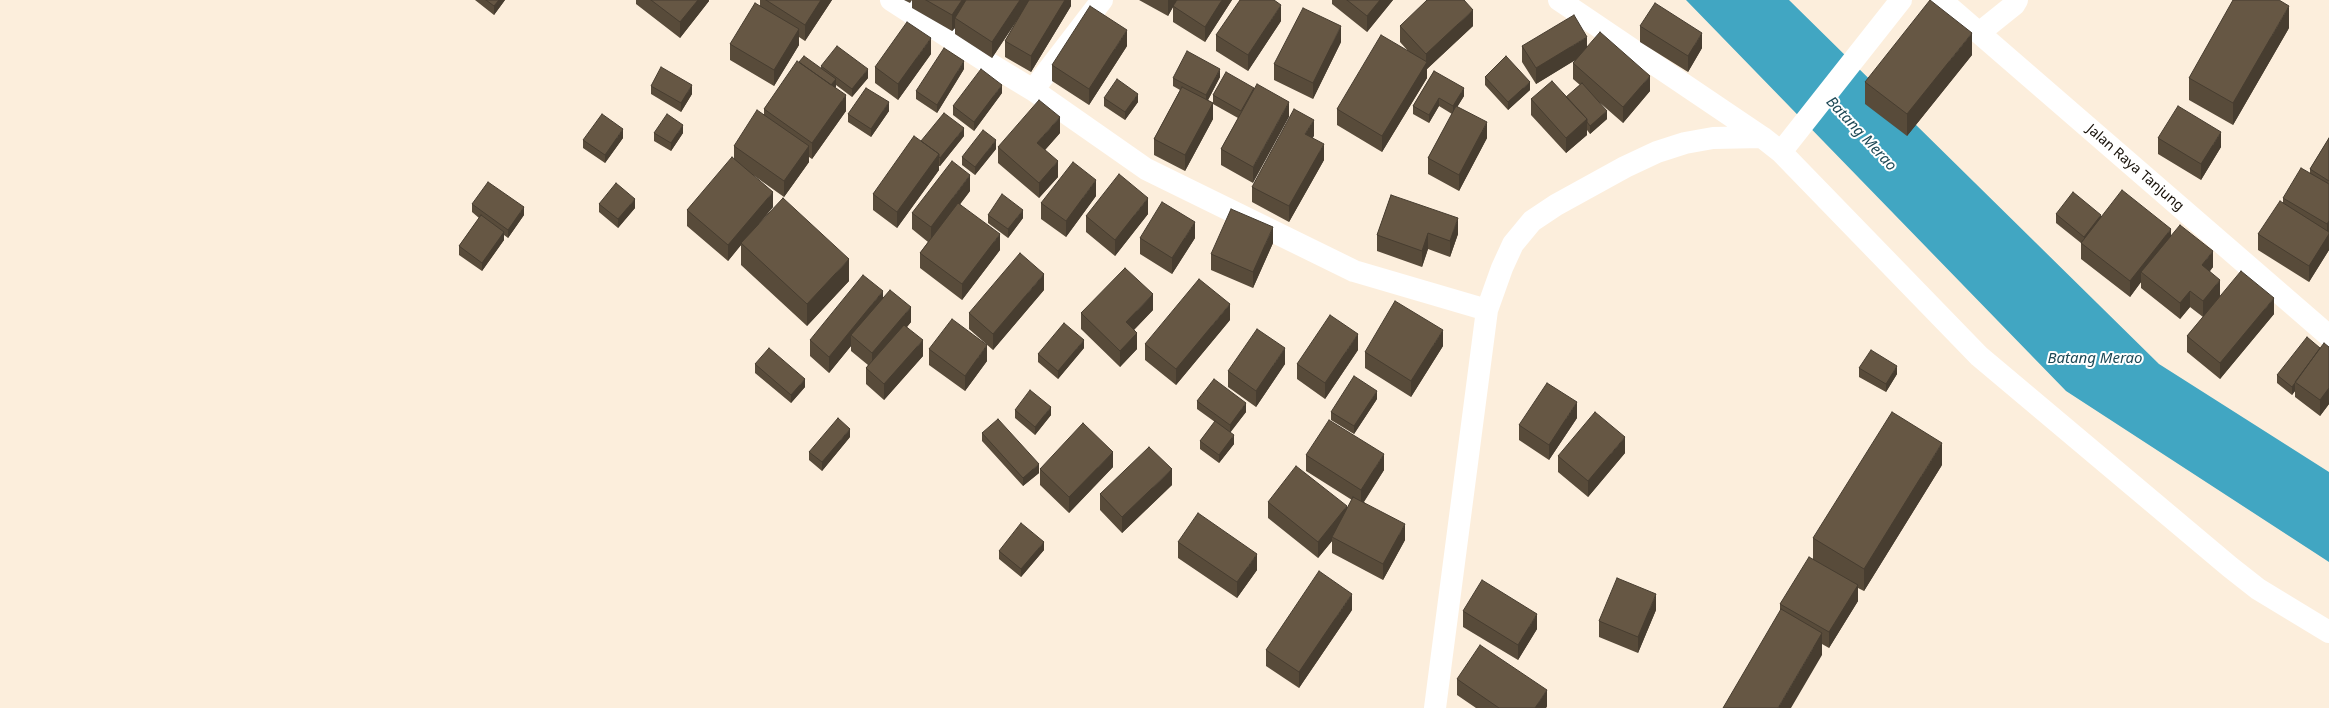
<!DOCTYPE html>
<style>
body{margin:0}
canvas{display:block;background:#fceedc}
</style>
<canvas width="2329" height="708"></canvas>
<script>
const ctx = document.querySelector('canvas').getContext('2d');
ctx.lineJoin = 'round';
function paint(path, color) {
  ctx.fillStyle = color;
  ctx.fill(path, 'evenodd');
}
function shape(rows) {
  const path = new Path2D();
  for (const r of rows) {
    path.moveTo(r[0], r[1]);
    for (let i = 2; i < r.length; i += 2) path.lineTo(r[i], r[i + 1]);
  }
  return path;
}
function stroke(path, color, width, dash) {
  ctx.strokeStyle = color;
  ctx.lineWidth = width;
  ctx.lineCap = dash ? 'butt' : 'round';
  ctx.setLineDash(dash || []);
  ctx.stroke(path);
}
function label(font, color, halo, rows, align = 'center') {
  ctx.font = font + ' "Noto Sans",sans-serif';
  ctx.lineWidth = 4;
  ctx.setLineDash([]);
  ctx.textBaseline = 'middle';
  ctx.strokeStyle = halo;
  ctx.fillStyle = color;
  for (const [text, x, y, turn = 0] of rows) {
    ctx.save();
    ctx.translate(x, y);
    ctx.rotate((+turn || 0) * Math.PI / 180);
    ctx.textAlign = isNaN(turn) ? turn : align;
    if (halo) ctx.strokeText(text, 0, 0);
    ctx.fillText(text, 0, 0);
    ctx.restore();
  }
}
paint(shape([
 [1686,0,1789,0,2159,364,2329,472,2329,562,2066,391]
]), '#41a6c2');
stroke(shape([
 [891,0,990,64,1033,90,1146,169,1354,271,1487,310],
 [1559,0,1762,137,1781,152,1979,356,2230,567,2258,589,2329,632],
 [1941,0,2329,336],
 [1979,33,2014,5,2017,0],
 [1033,90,1102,0],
 [1781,152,1901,0],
 [1435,708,1487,310,1502,268,1513,244,1532,221,1556,205,1625,167,1657,152,1685,143,1713,138,1762,137]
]), '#fff', 22);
paint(shape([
 [475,0,505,0,494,15],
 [636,0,709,0,709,1,680,38,636,4],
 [760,0,832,0,805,41,799,37,799,45,774,86,730,60,730,44,760,6],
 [904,0,1071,0,1071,6,1031,72,1005,57,1005,41,1018,19,992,58,955,34,955,28,952,31,912,8,912,0,910,3],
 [1139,0,1177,0,1174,6,1232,0,1205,42,1173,22,1173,7,1168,16],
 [1332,0,1393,0,1367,32,1332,4],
 [1281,21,1248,71,1216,51,1216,35],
 [1400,26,1473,26,1427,69,1427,78,1382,152,1337,125,1337,109,1409,52,1400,42],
 [1640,26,1702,48,1688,72,1640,42],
 [2289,28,2233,125,2189,100,2189,78],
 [1341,42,1313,99,1274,80,1274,64],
 [1127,46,1089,105,1052,81,1052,65],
 [1522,46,1587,47,1650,91,1623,123,1599,102,1607,119,1590,134,1587,130,1587,135,1566,153,1531,115,1531,99,1567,97,1580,85,1573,79,1573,63,1575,60,1536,84,1522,62],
 [931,54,898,100,875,83,875,67],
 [1972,55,1907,136,1865,104,1865,82],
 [799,62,821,68,821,66,868,78,852,97,836,85,835,88,846,111,812,159,809,157,809,162,784,197,753,175,773,207,759,224,849,281,807,326,741,265,741,245,728,261,687,226,687,210,734,159,734,146,764,115,764,109],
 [964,69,937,113,916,99,916,91],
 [1434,71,1464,96,1457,107,1487,138,1459,191,1428,174,1428,158,1452,114,1439,106,1429,123,1413,114,1413,106],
 [1220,77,1208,100,1213,103,1213,95,1254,88,1253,183,1221,165,1221,149,1238,118,1213,104,1213,119,1185,171,1154,155,1154,139,1180,90,1173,86,1173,78],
 [1485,77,1530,90,1508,110,1485,85],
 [651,86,692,94,681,112,651,94],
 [1002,93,974,131,953,115,953,106],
 [1104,98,1138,102,1125,120,1104,106],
 [889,111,871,137,848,122,848,114],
 [654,133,683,133,671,151,654,141],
 [1060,133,1045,150,1058,177,1039,198,998,163,998,147],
 [964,136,940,166,939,166,939,170,897,228,873,210,873,194,921,141],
 [1314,136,1312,138,1324,160,1289,222,1252,202,1252,187],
 [623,138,605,163,583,148,583,140],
 [2158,138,2221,147,2201,180,2158,154],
 [2329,138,2329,250,2309,282,2258,250,2258,234,2283,203,2283,198,2310,173,2310,169],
 [996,149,975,175,962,165,962,157],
 [970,191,960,204,1000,250,962,300,920,268,920,253,928,242,912,229,912,213],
 [1391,195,1458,234,1450,257,1428,249,1422,267,1377,251,1377,235],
 [1096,196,1066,237,1041,219,1041,203],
 [472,204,524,215,508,238,504,235,504,240,482,271,459,255,459,246,479,218,472,212],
 [599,204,635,208,618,228,599,212],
 [1148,214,1115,256,1086,232,1086,216],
 [2056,214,2101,217,2171,236,2213,267,2210,271,2220,296,2274,314,2220,379,2187,352,2187,336,2203,317,2190,307,2180,319,2141,288,2141,282,2130,297,2081,259,2081,243,2056,223],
 [988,215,1023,218,1008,238,988,223],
 [1140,238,1195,238,1172,274,1140,254],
 [1273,243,1253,288,1211,270,1211,254],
 [1044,290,993,350,969,329,969,313],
 [883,298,911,322,907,327,923,356,884,400,866,384,866,368,868,365,851,351,851,346,829,373,810,356,810,340],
 [1153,310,1134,330,1137,349,1120,367,1081,329,1081,313],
 [1230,320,1176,385,1145,360,1145,344],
 [1443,346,1411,397,1365,368,1365,352],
 [2329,347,2329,404,2320,416,2295,397,2295,391,2292,395,2277,383,2277,375,2320,348],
 [1084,348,1058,379,1038,362,1038,354],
 [929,349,987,361,965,391,929,365],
 [1358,350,1325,399,1297,379,1297,364],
 [755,364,805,387,791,403,755,373],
 [1285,364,1256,407,1228,387,1228,371],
 [1859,368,1897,374,1886,392,1859,377],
 [1377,399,1354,434,1331,420,1331,412],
 [1197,401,1246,412,1230,432,1234,444,1219,463,1200,449,1200,441,1215,422,1197,409],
 [1015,410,1051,415,1035,435,1015,418],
 [1577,418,1549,460,1519,440,1519,425],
 [982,433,1039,473,1023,486,982,441],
 [850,437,822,471,809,460,809,452],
 [1625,453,1588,497,1558,472,1558,456],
 [1306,455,1384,470,1364,502,1405,540,1383,580,1332,553,1332,541,1318,558,1268,518,1268,502,1347,509,1352,500,1306,471],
 [1942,465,1864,591,1858,588,1858,601,1829,648,1822,644,1822,655,1780,610,1780,604,1813,559,1813,538],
 [1113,467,1069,513,1040,485,1040,469],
 [1172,485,1122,533,1100,510,1100,494],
 [1178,542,1257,570,1237,598,1178,558],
 [1044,550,1021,577,999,559,999,551],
 [1352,610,1299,688,1266,666,1266,650],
 [1656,610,1638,653,1599,637,1599,621],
 [1463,611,1537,629,1518,660,1463,627],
 [1457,679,1547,706,1546,708,1476,708,1457,695]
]), '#584b3a');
paint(shape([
 [499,0,505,0,494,15,494,6],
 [698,0,709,0,709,1,680,38,680,22],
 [821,0,832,0,805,41,805,25],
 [962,0,971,0,955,18,955,28,952,31,952,15],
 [1020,0,1030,0,992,58,992,42],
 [1065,0,1071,0,1071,6,1031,72,1031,56],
 [1168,0,1177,0,1168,16],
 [1222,0,1232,0,1205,42,1205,27],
 [1380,0,1393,0,1367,32,1367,16],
 [1281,5,1281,21,1248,71,1248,55],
 [2289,6,2289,28,2233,125,2233,103],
 [1473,10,1473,26,1427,69,1427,78,1382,152,1382,136,1426,63,1426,54],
 [1341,26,1341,42,1313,99,1313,83],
 [799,29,799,45,774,86,774,70],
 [1127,30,1127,46,1089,105,1089,89],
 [1702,33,1702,48,1688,72,1688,56],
 [1972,33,1972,55,1907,136,1907,114],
 [1587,37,1587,53,1536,84,1536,68],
 [931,38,931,54,898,100,898,84],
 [964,61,964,69,937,113,937,105],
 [868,69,868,78,852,97,852,89],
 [1220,69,1220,77,1206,104,1206,95],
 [1650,76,1650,91,1623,123,1623,107],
 [836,79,836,87,828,97,828,89],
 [1530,82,1530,90,1508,110,1508,102],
 [692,85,692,94,681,112,681,103],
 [1002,85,1002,93,974,131,974,122],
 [1464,88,1464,96,1453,114,1453,106],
 [1138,94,1138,102,1125,120,1125,112],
 [846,95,846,111,812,159,812,143],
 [1439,98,1439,106,1429,123,1429,115],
 [889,102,889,111,871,137,871,129],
 [1289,102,1289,117,1253,183,1253,167],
 [1213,103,1213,119,1185,171,1185,155],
 [1607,111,1607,119,1590,134,1590,126],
 [1060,117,1060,133,1037,159,1037,143],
 [1587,119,1587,135,1566,153,1566,138],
 [1314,120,1314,136,1305,150,1305,134],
 [1487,122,1487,138,1459,191,1459,175],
 [683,125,683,133,671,151,671,143],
 [964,128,964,136,940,166,940,158],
 [623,129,623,138,605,163,605,155],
 [2221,132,2221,147,2201,180,2201,164],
 [996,140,996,149,975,175,975,167],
 [1324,144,1324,160,1289,222,1289,206],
 [809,146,809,162,784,197,784,181],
 [939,154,939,170,897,228,897,212],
 [1058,161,1058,177,1039,198,1039,183],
 [970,175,970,191,931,243,931,227],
 [1096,180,1096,196,1066,237,1066,221],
 [773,192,773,207,742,244,741,243,741,245,728,261,728,245],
 [1148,198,1148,214,1115,256,1115,240],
 [635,199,635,208,618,228,618,219],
 [524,207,524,215,508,238,508,230],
 [1023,210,1023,218,1008,238,1008,229],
 [2101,215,2101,223,2084,245,2084,237],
 [1458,218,1458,234,1450,257,1450,241],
 [2329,221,2329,250,2309,282,2309,266,2327,237,2327,224],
 [1195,222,1195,238,1172,274,1172,258],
 [1273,227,1273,243,1253,288,1253,272],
 [2171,229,2171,245,2141,272,2141,282,2130,297,2130,281],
 [504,232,504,240,482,271,482,263],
 [1428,233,1428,249,1422,267,1422,251],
 [1000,234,1000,250,962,300,962,284],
 [2213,251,2213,267,2202,281,2202,265],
 [849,259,849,281,807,326,807,304],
 [1044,274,1044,290,993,350,993,334],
 [2220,280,2220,296,2203,317,2203,301],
 [883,291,883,307,851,335,851,346,829,373,829,357],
 [2190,291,2190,307,2180,319,2180,303],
 [1153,294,1153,310,1126,338,1126,322],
 [2274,298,2274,314,2220,379,2220,363],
 [1230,304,1230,320,1176,385,1176,369],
 [911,307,911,322,872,369,872,353],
 [1443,330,1443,346,1411,397,1411,381],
 [1137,333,1137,349,1120,367,1120,351],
 [1358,334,1358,350,1325,399,1325,383],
 [923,340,923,356,884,400,884,384],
 [1084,340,1084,348,1058,379,1058,371],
 [987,345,987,361,965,391,965,376],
 [1285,348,1285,364,1256,407,1256,391],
 [1897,366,1897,374,1886,392,1886,384],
 [805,379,805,387,791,403,791,395],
 [2295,382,2295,391,2292,395,2292,387],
 [2329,388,2329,404,2320,416,2320,400],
 [1377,391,1377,399,1354,434,1354,426],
 [1577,402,1577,418,1549,460,1549,445],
 [1246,403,1246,412,1230,433,1230,425],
 [1051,407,1051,415,1035,435,1035,427],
 [850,429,850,437,822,471,822,462],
 [1234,435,1234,444,1219,463,1219,455],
 [1625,437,1625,453,1588,497,1588,481],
 [1942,443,1942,465,1864,591,1864,569],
 [1113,452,1113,467,1069,513,1069,497],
 [1384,454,1384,470,1361,506,1361,490],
 [1039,464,1039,473,1023,486,1023,478],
 [1172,469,1172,485,1122,533,1122,517],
 [1347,506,1347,522,1332,537,1332,541,1318,558,1318,542],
 [1405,524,1405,540,1383,580,1383,564],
 [1044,542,1044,550,1021,577,1021,569],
 [1257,554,1257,570,1237,598,1237,582],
 [1858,585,1858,601,1829,648,1829,632],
 [1352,594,1352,610,1299,688,1299,672],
 [1656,594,1656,610,1638,653,1638,637],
 [1537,614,1537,629,1518,660,1518,645],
 [1822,633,1822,655,1791,708,1778,708],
 [1547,690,1547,706,1546,708,1535,708]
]), '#473d30');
const building = shape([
 [486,0,499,0,494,6,486,0],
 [651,0,698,0,680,22,651,0],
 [766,0,821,0,805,25,766,0],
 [926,0,962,0,952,15,926,0],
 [966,0,1020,0,992,42,955,18,966,0],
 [1029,0,1065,0,1031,56,1005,41,1029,0],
 [1177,0,1222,0,1205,27,1173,6,1177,0],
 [1240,0,1274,0,1281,5,1248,55,1216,35,1240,0],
 [1347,0,1380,0,1367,16,1347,0],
 [1427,0,1464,0,1473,10,1426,54,1400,26,1427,0],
 [1930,0,1972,33,1907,114,1865,82,1930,0],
 [2233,0,2279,0,2289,6,2233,103,2189,78,2233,0],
 [755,3,799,29,774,70,730,44,755,3],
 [1655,3,1702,33,1688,56,1640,26,1655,3],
 [1090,6,1127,30,1089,89,1052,65,1090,6],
 [1303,8,1341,26,1313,83,1274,64,1303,8],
 [1574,15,1587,37,1536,68,1522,46,1574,15],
 [907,22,931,38,898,84,875,67,907,22],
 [1600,32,1650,76,1623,107,1573,63,1600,32],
 [1381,35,1427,62,1382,136,1337,109,1381,35],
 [837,46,868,69,852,89,821,66,837,46],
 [944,48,964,61,937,105,916,91,944,48],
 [1187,51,1220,69,1206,95,1173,78,1187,51],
 [804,56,836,79,831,85,799,62,804,56],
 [1506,56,1530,82,1508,102,1485,77,1506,56],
 [797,61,846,95,812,143,764,109,797,61],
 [661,67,692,85,681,103,651,86,661,67],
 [981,69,1002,85,974,122,953,106,981,69],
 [1434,71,1464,88,1453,106,1439,98,1429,115,1413,106,1434,71],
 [1226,72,1254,88,1241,111,1213,95,1226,72],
 [1117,79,1138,94,1125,112,1104,98,1117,79],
 [1552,81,1587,119,1566,138,1531,99,1552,81],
 [1582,83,1607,111,1590,126,1587,122,1587,119,1566,97,1582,83],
 [1257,84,1289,102,1253,167,1221,149,1257,84],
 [1182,87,1213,103,1185,155,1154,139,1182,87],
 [866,88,889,102,871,129,848,114,866,88],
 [1039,100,1060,117,1037,143,1058,161,1039,183,998,147,1039,100],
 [1456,106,1487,122,1459,175,1428,158,1456,106],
 [2178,106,2221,132,2201,164,2158,138,2178,106],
 [1294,109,1314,120,1305,134,1324,144,1289,206,1252,187,1294,109],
 [757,110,809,146,784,181,734,146,757,110],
 [944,113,964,128,940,158,939,157,939,154,921,141,944,113],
 [602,114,623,129,605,155,583,140,602,114],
 [667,114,683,125,671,143,654,133,667,114],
 [983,130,996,140,975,167,962,157,983,130],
 [914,136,939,154,897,212,873,194,914,136],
 [2329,138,2329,181,2310,169,2329,138],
 [732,157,773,192,728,245,687,210,732,157],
 [952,161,970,175,931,227,912,213,952,161],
 [1073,162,1096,180,1066,221,1041,203,1073,162],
 [2301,168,2329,184,2329,221,2327,224,2283,198,2301,168],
 [1119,174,1148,198,1115,240,1086,216,1119,174],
 [488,182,524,207,508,230,472,204,488,182],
 [616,183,635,199,618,219,599,204,616,183],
 [2122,190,2171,229,2130,281,2081,243,2122,190],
 [2073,192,2101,215,2084,237,2056,214,2073,192],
 [1002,194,1023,210,1008,229,988,215,1002,194],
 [1391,195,1458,218,1450,241,1428,233,1422,251,1377,235,1391,195],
 [783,198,849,259,807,304,741,243,783,198],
 [2280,201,2329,232,2329,234,2309,266,2258,234,2280,201],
 [1162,202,1195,222,1172,258,1140,238,1162,202],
 [958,203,1000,234,962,284,920,253,958,203],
 [1231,209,1273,227,1253,272,1211,254,1231,209],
 [481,215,504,232,482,263,459,246,481,215],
 [2180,225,2213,251,2202,265,2220,280,2203,301,2190,291,2180,303,2141,272,2180,225],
 [1020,253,1044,274,993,334,969,313,1020,253],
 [1125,268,1153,294,1126,322,1137,333,1120,351,1081,313,1125,268],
 [2241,271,2274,298,2220,363,2187,336,2241,271],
 [863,275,883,291,829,357,810,340,863,275],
 [1199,279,1230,304,1176,369,1145,344,1199,279],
 [890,290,911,307,872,353,851,335,890,290],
 [1395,301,1443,330,1411,381,1365,352,1395,301],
 [1330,315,1358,334,1325,383,1297,364,1330,315],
 [952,319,987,345,965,376,929,349,952,319],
 [1064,323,1084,340,1058,371,1038,354,1064,323],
 [904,325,923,340,884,384,866,368,904,325],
 [1257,329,1285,348,1256,391,1228,371,1257,329],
 [2307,337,2320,348,2292,387,2277,375,2307,337],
 [2324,343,2329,347,2329,388,2320,400,2295,382,2324,343],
 [769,348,805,379,791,395,755,364,769,348],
 [1871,350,1897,366,1886,384,1859,368,1871,350],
 [1354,376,1377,391,1354,426,1331,412,1354,376],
 [1214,379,1246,403,1230,425,1197,401,1214,379],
 [1547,383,1577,402,1549,445,1519,425,1547,383],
 [1030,390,1051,407,1035,427,1015,410,1030,390],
 [1595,412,1625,437,1588,481,1558,456,1595,412],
 [1892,412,1942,443,1864,569,1813,538,1892,412],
 [838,418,850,429,822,462,809,452,838,418],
 [998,419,1039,464,1023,478,982,433,998,419],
 [1329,420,1384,454,1361,490,1306,455,1329,420],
 [1215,421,1234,435,1219,455,1200,441,1215,421],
 [1083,423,1113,452,1069,497,1040,469,1083,423],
 [1149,447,1172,469,1122,517,1100,494,1149,447],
 [1296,466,1347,506,1318,542,1268,502,1296,466],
 [1353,497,1405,524,1383,564,1332,537,1353,497],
 [1198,513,1257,554,1237,582,1178,542,1198,513],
 [1021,523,1044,542,1021,569,999,551,1021,523],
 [1809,557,1858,585,1829,632,1780,604,1809,557],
 [1319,571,1352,594,1299,672,1266,650,1319,571],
 [1617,578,1656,594,1638,637,1599,621,1617,578],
 [1482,580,1537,614,1518,645,1463,611,1482,580],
 [1781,609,1822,633,1778,708,1723,708,1781,609],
 [1480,645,1547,690,1535,708,1499,708,1457,679,1480,645]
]);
paint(building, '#665744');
stroke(building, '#473d30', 1);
label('14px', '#171109', '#fff', [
 ["Jalan Raya Tanjung",2135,168,41]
]);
label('italic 15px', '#1e4956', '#fff', [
 ["Batang Merao",1861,134,47],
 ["Batang Merao",2095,359]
]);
</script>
